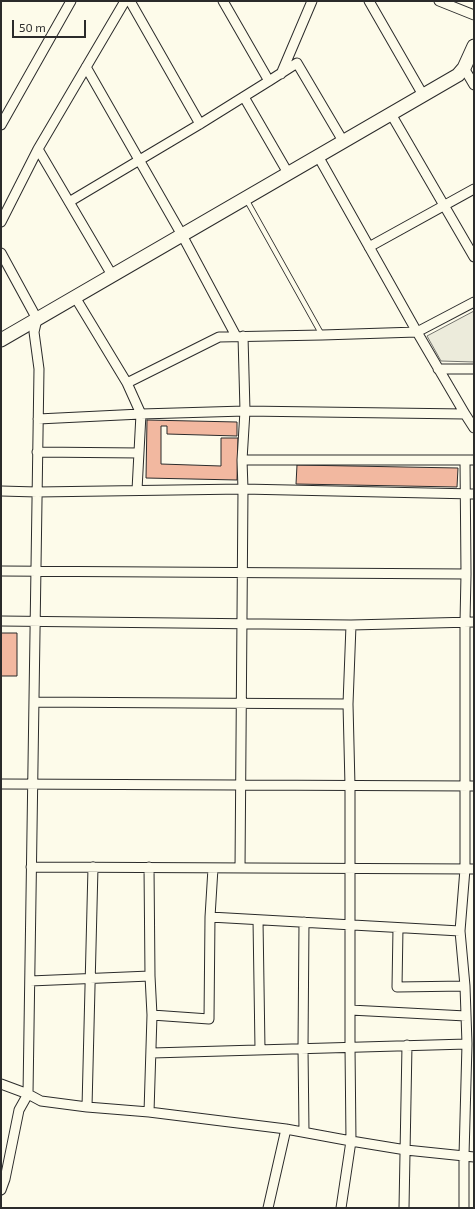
<!DOCTYPE html>
<style>
body{margin:0}
#map{position:relative;width:475px;height:1209px;overflow:hidden;background:#fdfbea;font-family:"Exo 2",sans-serif}
canvas{display:block}
.frame{position:absolute;inset:0;border:2px solid #2b2b2b;pointer-events:none}
.scale{position:absolute;left:12px;top:20px;width:74px;height:18px;box-sizing:border-box;border:2px solid #2b2b2b;border-top:0;padding-left:5px;font-size:12px;line-height:14px;white-space:nowrap;color:#2b2b2b;-webkit-text-stroke:3px #fdfbea;paint-order:stroke}
</style>
<div id="map">
<canvas width="475" height="1209"></canvas>
<div class="frame"></div>
<div class="scale">50 m</div>
</div>
<script>
const ctx = document.querySelector('canvas').getContext('2d');
ctx.lineJoin = 'round';
function paint(path, color) {
  ctx.fillStyle = color;
  ctx.fill(path, 'evenodd');
}
function shape(rows) {
  const path = new Path2D();
  for (const r of rows) {
    path.moveTo(r[0], r[1]);
    for (let i = 2; i < r.length; i += 2) path.lineTo(r[i], r[i + 1]);
  }
  return path;
}
function stroke(path, color, width, dash) {
  ctx.strokeStyle = color;
  ctx.lineWidth = width;
  ctx.lineCap = dash ? 'butt' : 'round';
  ctx.setLineDash(dash || []);
  ctx.stroke(path);
}
const green = shape([
 [474,311,474,362,441,361,427,336,474,311]
]);
paint(green, '#ecebdb');
stroke(green, '#74746e', 1);
const building = shape([
 [147,420,237,422,237,436,167,434,167,426,161,426,161,464,221,466,221,438,238,438,237,480,146,478,147,420],
 [297,465,458,468,457,487,296,484,297,465],
 [1,633,17,633,17,676,1,676,1,633]
]);
paint(building, '#f2b8a0');
stroke(building, '#2b2b2b', 1);
const lane = shape([
 [246,199,322,335]
]);
const street = shape([
 [130,1,200,124],
 [223,1,269,81,297,63,343,141],
 [369,1,423,95],
 [439,1,474,15],
 [86,67,182,235,236,336],
 [464,68,474,85],
 [281,74,312,1],
 [244,97,288,173],
 [391,114,474,257],
 [1,125,71,1],
 [38,149,112,275],
 [69,202,200,124,269,81],
 [1,222,38,149,125,1],
 [369,247,474,189],
 [1,253,37,319,34,332,39,369,28,1094,19,1110,5,1179,1,1190],
 [75,297,127,383,141,414,245,411,465,414,417,332,318,156],
 [438,369,474,369],
 [127,383,219,337,322,335,417,332,474,302],
 [465,414,474,428],
 [38,419,141,414,137,490],
 [37,452,139,453],
 [242,460,474,460],
 [1,491,37,492,243,489,474,494],
 [1,571,466,574],
 [1,621,351,625,474,622],
 [34,702,348,704],
 [1,784,474,786],
 [31,867,474,869],
 [149,867,150,976,152,1015,209,1019,210,917,213,868],
 [240,868,243,489,242,460,245,411,243,336],
 [210,917,460,931],
 [258,920,260,1049],
 [304,922,303,1048,304,1131],
 [398,928,397,987,465,986],
 [30,981,150,976],
 [350,1010,466,1016],
 [152,1053,467,1044],
 [1,1084,28,1094,41,1101,87,1107,149,1112,286,1129,351,1141,406,1150,474,1157],
 [87,1107,93,867],
 [149,1112,152,1015],
 [268,1208,286,1129],
 [341,1208,351,1141,350,1047,350,786,348,704,351,625],
 [404,1208,407,1045],
 [464,1208,464,1156,467,1044,465,986,460,931,465,869,465,622,466,574,465,460]
]);
const secondary = shape([
 [1,340,458,75,464,68,474,46]
]);
stroke(lane, '#2b2b2b', 6);
stroke(street, '#2b2b2b', 11);
stroke(secondary, '#2b2b2b', 15);
stroke(lane, '#fdfbea', 4.5);
stroke(street, '#fdfbea', 9);
stroke(secondary, '#fdfbea', 13);
</script>
